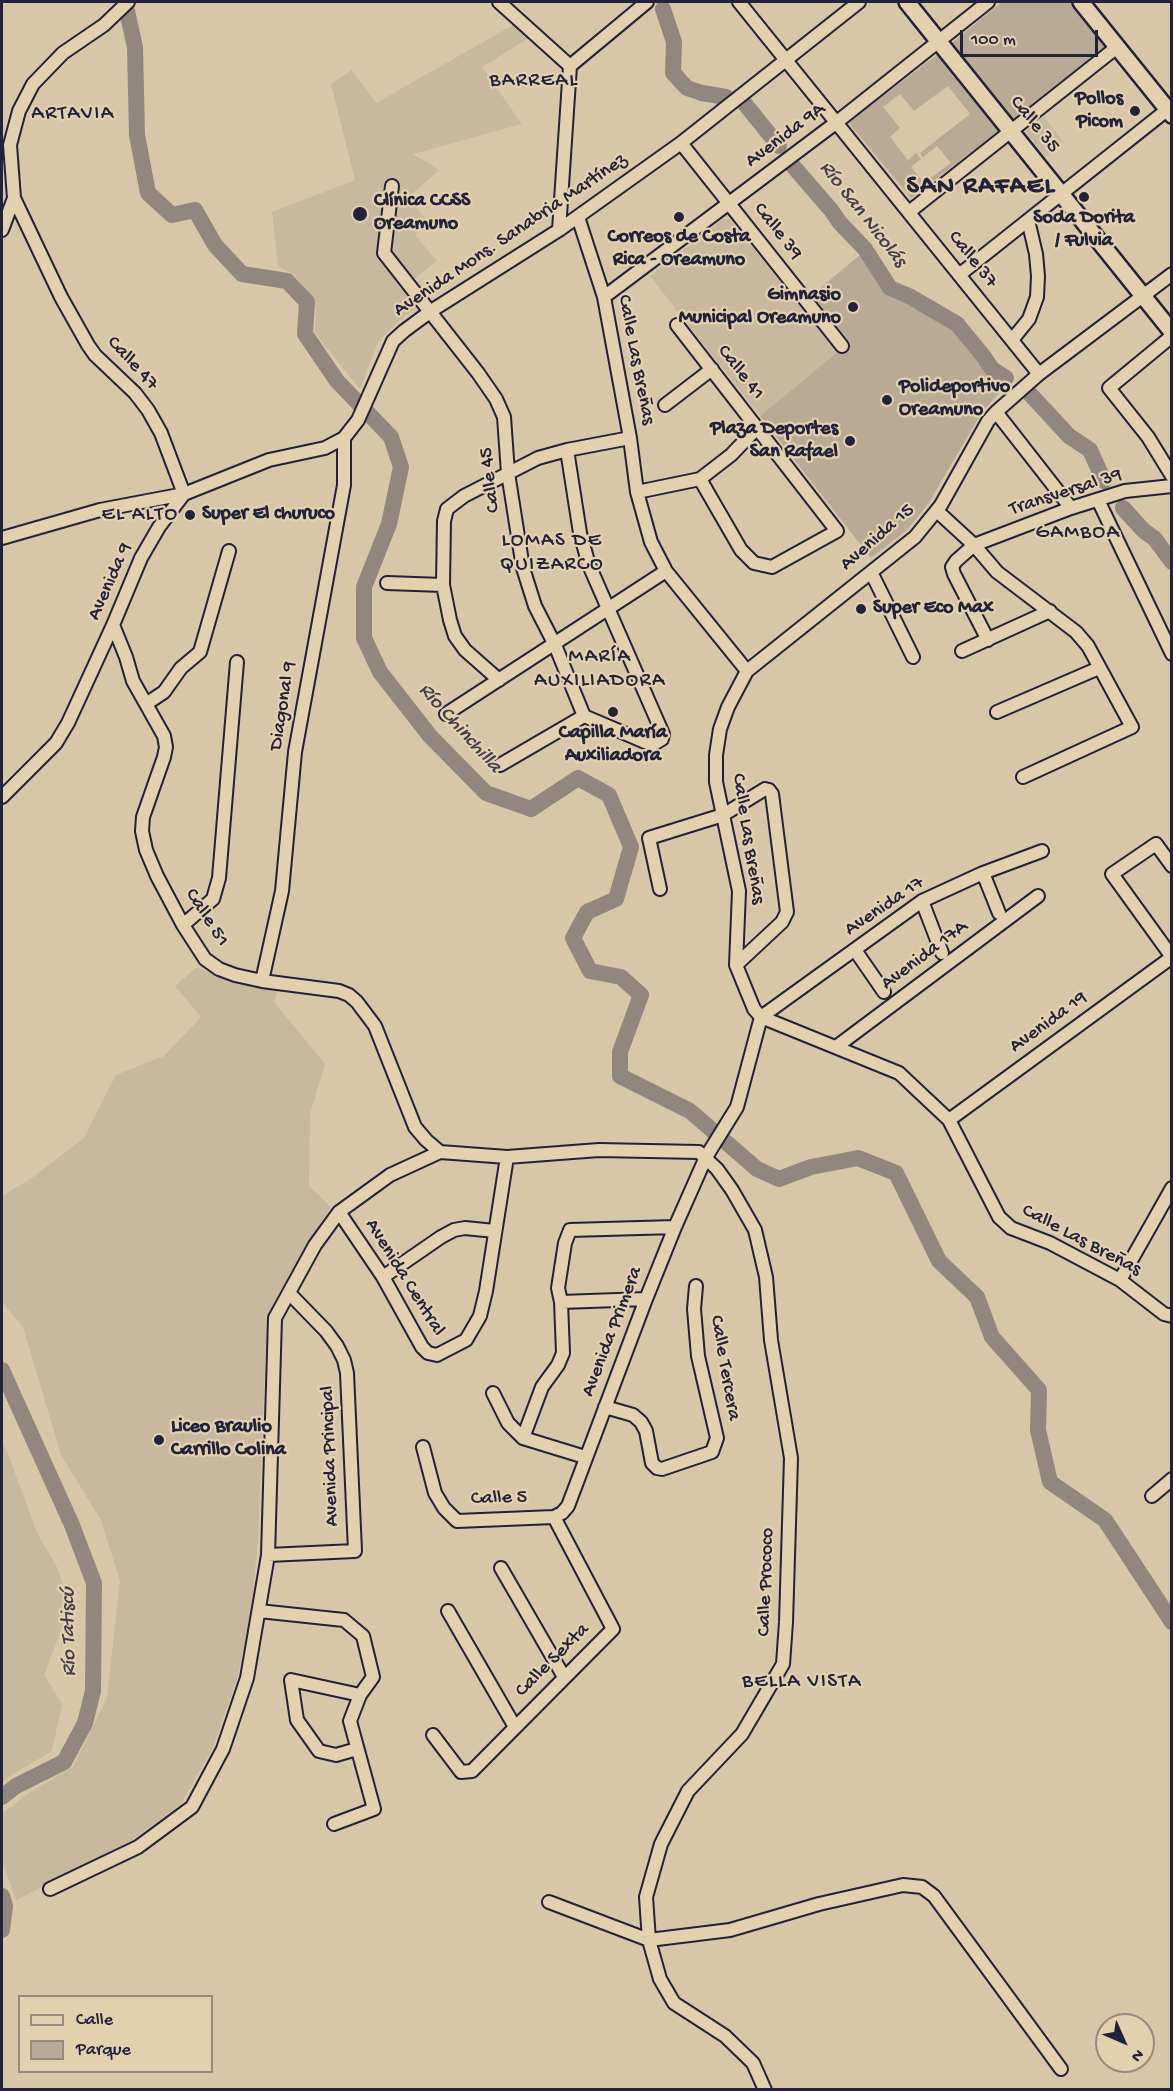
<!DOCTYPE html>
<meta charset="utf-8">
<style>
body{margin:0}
#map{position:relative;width:1173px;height:2091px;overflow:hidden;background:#d7c6a7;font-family:"Gochi Hand",sans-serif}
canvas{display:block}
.frame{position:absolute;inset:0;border:3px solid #22223b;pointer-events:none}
.legend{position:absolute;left:18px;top:1995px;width:195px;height:78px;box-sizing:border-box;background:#e3d0ae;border:2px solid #968a80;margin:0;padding:8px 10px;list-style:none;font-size:18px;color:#22223b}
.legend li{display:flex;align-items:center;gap:12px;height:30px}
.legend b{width:30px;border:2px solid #968a80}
.north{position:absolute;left:1095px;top:2013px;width:60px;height:60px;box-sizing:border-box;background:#e3d0ae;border:2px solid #968a80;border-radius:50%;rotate:135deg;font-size:16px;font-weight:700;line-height:24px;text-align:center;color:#22223b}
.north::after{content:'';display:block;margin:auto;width:21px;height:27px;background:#22223b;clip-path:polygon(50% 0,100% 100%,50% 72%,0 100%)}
.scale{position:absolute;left:960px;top:30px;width:138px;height:27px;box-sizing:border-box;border:3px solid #22223b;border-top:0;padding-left:8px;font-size:18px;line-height:21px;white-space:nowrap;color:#22223b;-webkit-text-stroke:4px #e3d0ae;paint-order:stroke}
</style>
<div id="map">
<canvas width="1173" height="2091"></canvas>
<div class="frame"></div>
<ul class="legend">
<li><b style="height:8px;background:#e3d0ae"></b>Calle</li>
<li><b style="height:16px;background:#b9aa95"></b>Parque</li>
</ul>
<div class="north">N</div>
<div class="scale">100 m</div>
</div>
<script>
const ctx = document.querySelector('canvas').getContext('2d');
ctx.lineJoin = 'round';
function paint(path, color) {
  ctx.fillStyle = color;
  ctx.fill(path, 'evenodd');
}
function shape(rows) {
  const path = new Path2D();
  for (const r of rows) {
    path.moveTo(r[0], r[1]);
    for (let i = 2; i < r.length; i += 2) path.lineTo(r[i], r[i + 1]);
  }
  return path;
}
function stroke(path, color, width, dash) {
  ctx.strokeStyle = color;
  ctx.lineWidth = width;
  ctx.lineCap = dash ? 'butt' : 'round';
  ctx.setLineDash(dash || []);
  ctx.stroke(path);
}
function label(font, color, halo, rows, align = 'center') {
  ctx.font = font + ' "Gochi Hand",sans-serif';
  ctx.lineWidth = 4.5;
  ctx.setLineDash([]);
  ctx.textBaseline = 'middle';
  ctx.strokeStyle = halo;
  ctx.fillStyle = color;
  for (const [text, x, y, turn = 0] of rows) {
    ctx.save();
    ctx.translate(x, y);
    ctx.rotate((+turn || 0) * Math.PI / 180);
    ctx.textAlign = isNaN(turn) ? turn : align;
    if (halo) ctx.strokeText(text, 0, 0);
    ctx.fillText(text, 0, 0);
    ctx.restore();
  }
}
paint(shape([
 [515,24,529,38,482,67,522,124,413,154,439,170,409,197,428,222,415,235,437,261,414,279,429,299,400,320,378,342,360,389,315,333,316,307,307,291,293,274,278,266,272,212,355,180,331,84,352,70,376,103],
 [1044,117,1063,142,1045,157,1025,131],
 [723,219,730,219,837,353,760,416,650,276],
 [197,967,223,978,279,988,274,1002,325,1064,310,1114,309,1186,331,1207,267,1316,258,1540,252,1603,238,1676,213,1747,181,1804,129,1842,16,1900,2,1861,2,1814,24,1796,73,1767,107,1698,120,1581,101,1520,61,1455,23,1327,2,1302,2,1196,32,1178,84,1138,116,1075,164,1056,201,1017,175,986],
 [2,1442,8,1454,37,1533,58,1569,70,1606,44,1675,62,1704,52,1751,2,1781]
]), '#c8b89e');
paint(shape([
 [1002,2,1072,2,1108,46,1012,123,949,45],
 [941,52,1002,129,911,198,848,122],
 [948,86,970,114,920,153,923,157,937,146,951,163,924,183,911,167,921,159,916,153,908,160,890,137,900,128,883,107,900,94,914,111],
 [860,255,892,297,923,307,952,327,979,362,1004,388,982,412,928,504,907,530,871,558,760,416,850,342,812,295]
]), '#b9aa95');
stroke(shape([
 [125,2,135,47,137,135,148,193,172,215,195,210,215,245,242,274,287,281,307,302,305,334,337,381,391,437,401,467,389,524,364,587,364,638,380,672,430,736,486,793,531,809,578,778,609,795,631,847,616,899,587,912,573,938,590,971,621,977,641,995,620,1052,620,1076,690,1111,757,1169,779,1179,811,1167,858,1158,896,1173,939,1261,977,1297,992,1337,1039,1390,1038,1430,1050,1482,1105,1520,1172,1622],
 [663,9,674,42,673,73,687,88,702,93,726,97],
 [745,104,779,146],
 [793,166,831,210,840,223,865,249,890,288,909,296,957,324,984,357,992,369,1006,378],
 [1030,394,1069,436,1090,450,1104,481],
 [1123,508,1143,530,1155,539,1172,562],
 [2,1370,72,1525,94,1583,93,1691,85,1723,64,1762,16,1786,2,1797],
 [2,1896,5,1906,2,1930]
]), '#92877e', 16);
const minor = shape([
 [499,2,570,66],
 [739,2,1039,374],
 [570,66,647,2],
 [681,143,842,346],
 [392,186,384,253,478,373,496,399,504,417,508,473,523,568,535,606,555,645,584,716,652,745,662,739,663,734,589,565,580,533,567,450],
 [14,198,61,297,88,345,95,355,135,393,148,410,161,433,184,494],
 [909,212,1117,47],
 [578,217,604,297,630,438,637,492,651,542,666,571,747,671],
 [2,230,14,198,10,145,19,111,33,84,63,53,104,25,128,2],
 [559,230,570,66],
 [1172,274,1039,374,996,412,988,421,941,505,915,537,747,671,728,707,720,729,716,755,716,782,739,891,736,965,754,1009,761,1017,899,1073,949,1120,999,1217,1011,1228,1050,1243,1120,1280,1164,1314,1172,1316],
 [959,275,1172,106],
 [604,297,837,122,988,2],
 [677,325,837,531,772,567,754,563,741,550,700,479],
 [1172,336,1109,388,1148,437,1172,476],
 [1012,340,1029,319,1037,297,1038,276,1036,254,1028,220],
 [665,405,712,369],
 [996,412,1071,508],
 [637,492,700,479,731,455,757,428],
 [1098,500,1172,654],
 [937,511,974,545,997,572,1076,632,1088,646,1132,727,1023,777],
 [2,538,100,510,184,494],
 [871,572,913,657],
 [387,583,443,585],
 [113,625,126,657,133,681,164,736,166,747,164,757,143,817,142,831,146,850,157,876,183,925,205,959,219,969,235,975,262,981,339,991,349,995,357,1002,375,1026,415,1127,426,1140,440,1152],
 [988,640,954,574,952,567,956,561,974,545,1071,508,1125,491,1172,486],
 [962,651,1050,611],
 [499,680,465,650,455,636,450,620,443,585,444,521,447,509,464,496,538,458,567,450,630,438],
 [146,704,164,692,181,668,200,652,229,551],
 [997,712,1099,668],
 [446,714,666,571],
 [500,765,584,716],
 [2,797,56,743,68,723,113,625,141,558,159,527,184,494,269,460,325,448,344,438,358,420,393,341,404,331,431,311,559,230,681,143,859,2],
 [1172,866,1156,844,1112,874,1172,957],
 [983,873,999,913],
 [660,889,649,838,723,815,765,789,769,790,772,794,787,912,782,922,736,965],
 [922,901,942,953],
 [183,925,213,899,219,878,237,662],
 [855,950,884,992],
 [262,981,282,891,295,752,344,485,344,438],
 [761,1017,922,901,983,873,1042,851],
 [836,1047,1038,896],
 [949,1120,1172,957],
 [339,1212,383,1277,422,1347,428,1353,437,1355,466,1340,480,1316,486,1291,507,1157],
 [383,1277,441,1237,454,1230,465,1228,495,1231],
 [1120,1280,1172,1188],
 [561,1302,646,1299],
 [493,1393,508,1423,523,1438,585,1457],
 [605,1407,633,1415,641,1422,646,1431,652,1463,657,1468,662,1469,712,1452,717,1438,698,1356,694,1309,696,1286],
 [523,1438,542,1387,558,1365,563,1353,561,1302,558,1288,565,1243,570,1230,675,1227],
 [423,1447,435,1493,444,1508,457,1521,554,1517,562,1513,568,1506,646,1299,675,1227,706,1157,737,1107,761,1017],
 [1152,1496,1172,1479],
 [268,1555,355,1551,347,1373,344,1360,337,1346,326,1331,289,1293],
 [501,1568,564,1677],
 [259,1611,344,1620,363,1636,373,1677,360,1695,350,1721,374,1809,334,1824],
 [448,1611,515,1727],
 [433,1735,461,1772,472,1771,613,1629,554,1517],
 [357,1749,336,1755,319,1751,297,1720,291,1680,360,1695],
 [50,1889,138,1847,192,1807,223,1749,247,1678,268,1555,275,1318,315,1245,339,1212,390,1175,440,1152,507,1157,599,1150,699,1152,717,1169,732,1190,755,1230,766,1277,771,1340,791,1458,786,1622,783,1664,742,1734,688,1791,661,1844,646,1897,649,1940,660,1979,674,2003,725,2036,753,2063,765,2090],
 [549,1902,649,1940,730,1930,819,1904,903,1885,922,1887,934,1896,1061,2069]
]);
const major = shape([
 [907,2,1172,332],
 [1081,2,1172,115]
]);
stroke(minor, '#22223b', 16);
stroke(major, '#22223b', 20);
stroke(minor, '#e3d0ae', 12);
stroke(major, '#e3d0ae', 15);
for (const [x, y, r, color] of [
 [1135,111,6,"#22223b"],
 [1084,197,6,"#22223b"],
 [360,214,8,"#22223b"],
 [679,217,6,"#22223b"],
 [853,307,6,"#22223b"],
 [887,400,6,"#22223b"],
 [850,441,6,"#22223b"],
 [190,515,6,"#22223b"],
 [861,609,6,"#22223b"],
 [613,712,6,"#22223b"],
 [159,1440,6,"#22223b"]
]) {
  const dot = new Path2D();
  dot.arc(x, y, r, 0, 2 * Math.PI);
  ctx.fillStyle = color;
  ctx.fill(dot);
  stroke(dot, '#e3d0ae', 2);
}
label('bold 20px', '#22223b', '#e3d0ae', [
 ["Pollos",1123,100,"right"],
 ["Picom",1123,123,"right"],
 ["Clínica CCSS",374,202],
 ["Oreamuno",374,225],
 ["Soda Dorita",1084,219,"center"],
 ["/ Fulvia",1084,242,"center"],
 ["Correos de Costa",679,238,"center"],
 ["Rica - Oreamuno",679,261,"center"],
 ["Gimnasio",841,296,"right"],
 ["Municipal Oreamuno",841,319,"right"],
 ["Polideportivo",899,388],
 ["Oreamuno",899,411],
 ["Plaza Deportes",838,430,"right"],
 ["San Rafael",838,453,"right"],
 ["Super El churuco",202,515],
 ["Super Eco Max",873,609],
 ["Capilla María",613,734,"center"],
 ["Auxiliadora",613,757,"center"],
 ["Liceo Braulio",171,1428],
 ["Carrillo Colina",171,1451]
], 'left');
label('20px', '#22223b', '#e3d0ae', [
 ["Calle 35",1034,125,51],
 ["Avenida 9A",786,136,-37],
 ["Calle 39",777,232,52],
 ["Avenida Mons. Sanabria Martínez",511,236,-34],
 ["Calle 37",972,260,51],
 ["Calle Las Breñas",635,360,79],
 ["Calle 47",132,364,47],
 ["Calle 41",740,373,52],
 ["Calle 45",491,480,-97],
 ["Transversal 39",1066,493,-18],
 ["Avenida 15",878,538,-41],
 ["Avenida 9",111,582,-66],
 ["Diagonal 9",284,706,-81],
 ["Calle Las Breñas",747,839,81],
 ["Avenida 17",885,907,-34],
 ["Calle 51",206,918,57],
 ["Avenida 17A",925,956,-37],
 ["Avenida 19",1049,1023,-36],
 ["Calle Las Breñas",1081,1241,28],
 ["Avenida Central",404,1278,58],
 ["Avenida Primera",613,1332,-69],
 ["Calle Tercera",724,1368,80],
 ["Avenida Principal",331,1456,-92],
 ["Calle 5",499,1499,-2],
 ["Calle Prococo",767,1582,-88],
 ["Calle Sexta",553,1661,-45]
]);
ctx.letterSpacing = '1.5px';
label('21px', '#22223b', '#e3d0ae', [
 ["BARREAL",534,82],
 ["ARTAVIA",73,115],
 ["EL ALTO",140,516],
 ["GAMBOA",1078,534],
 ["LOMAS DE",552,542],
 ["QUIZARCO",552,566],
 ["MARÍA",600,658],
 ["AUXILIADORA",600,682],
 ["BELLA VISTA",802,1683]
]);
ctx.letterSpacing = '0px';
label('italic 21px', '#44404f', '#e3d0ae', [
 ["Río San Nicolás",862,215,52],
 ["Río Chinchilla",459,729,48],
 ["Río Tatiscú",70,1632,-91]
]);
ctx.letterSpacing = '1.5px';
label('bold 26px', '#22223b', '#e3d0ae', [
 ["SAN RAFAEL",981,188]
]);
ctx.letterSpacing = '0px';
</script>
